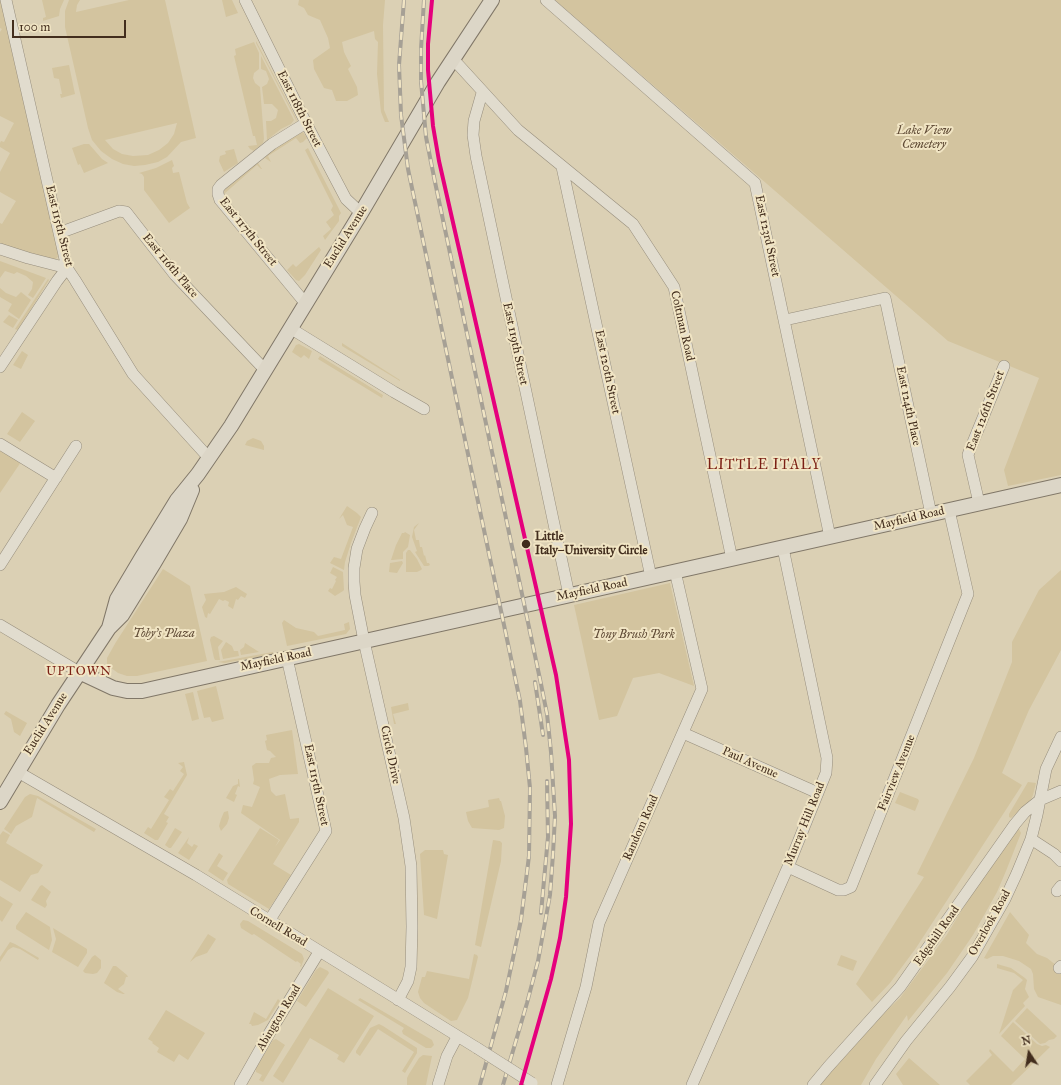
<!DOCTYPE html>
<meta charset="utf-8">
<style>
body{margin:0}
#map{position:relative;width:1061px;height:1085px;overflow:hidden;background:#dbd0b4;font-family:"IM FELL Great Primer",serif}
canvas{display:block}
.north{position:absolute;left:1009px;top:1033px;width:40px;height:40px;-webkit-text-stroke:3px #f1e5c4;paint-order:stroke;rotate:348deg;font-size:11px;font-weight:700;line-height:16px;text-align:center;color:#422d1d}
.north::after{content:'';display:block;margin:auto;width:14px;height:18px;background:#422d1d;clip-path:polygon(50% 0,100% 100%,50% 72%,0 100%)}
.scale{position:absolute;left:12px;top:20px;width:114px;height:18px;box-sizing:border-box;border:2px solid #422d1d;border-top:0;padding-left:5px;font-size:12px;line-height:14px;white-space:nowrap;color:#422d1d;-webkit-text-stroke:3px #f1e5c4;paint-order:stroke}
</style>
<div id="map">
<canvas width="1061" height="1085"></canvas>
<div class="north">N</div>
<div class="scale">100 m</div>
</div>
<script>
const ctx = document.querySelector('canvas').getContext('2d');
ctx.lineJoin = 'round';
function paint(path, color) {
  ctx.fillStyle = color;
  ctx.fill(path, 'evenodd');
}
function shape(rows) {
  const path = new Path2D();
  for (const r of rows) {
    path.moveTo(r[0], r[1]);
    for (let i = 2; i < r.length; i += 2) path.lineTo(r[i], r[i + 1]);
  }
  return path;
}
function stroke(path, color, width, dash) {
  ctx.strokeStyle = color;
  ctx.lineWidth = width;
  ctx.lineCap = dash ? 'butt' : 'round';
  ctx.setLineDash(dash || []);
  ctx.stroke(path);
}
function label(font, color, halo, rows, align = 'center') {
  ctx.font = font + ' "IM FELL Great Primer",serif';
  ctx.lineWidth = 4;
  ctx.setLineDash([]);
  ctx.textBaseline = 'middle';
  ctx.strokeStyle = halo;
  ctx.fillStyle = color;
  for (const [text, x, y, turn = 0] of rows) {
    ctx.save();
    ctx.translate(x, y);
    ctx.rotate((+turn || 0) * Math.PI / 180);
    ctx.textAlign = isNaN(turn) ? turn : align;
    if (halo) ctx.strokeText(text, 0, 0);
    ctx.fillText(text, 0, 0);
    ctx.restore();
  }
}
paint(shape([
 [0,0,2,0,59,255,56,259,50,261,0,244,0,223,2,224,16,201,0,192,0,172,10,153,0,147,0,143,1,141,4,142,14,123,0,116,0,32,2,29,0,28],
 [42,0,64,0,60,9,59,16,43,21,43,18,46,17],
 [69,0,80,0,77,5,76,12,129,0,165,0,196,138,181,142,167,157,158,162,145,165,134,166,123,164,112,159,101,151,92,140,88,128,65,27,65,11],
 [177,123,174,134,168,143,159,150,148,155,133,156,122,154,113,149,105,140],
 [222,0,232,0,238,13,226,17],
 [299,0,385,0,383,25,384,110,389,122,385,122,381,112,377,74,378,42,375,39,374,31,342,42,344,52,351,66,348,69,357,87,358,95,347,101,336,101,332,90,324,88,314,69,313,60,330,48,328,38,320,20,308,15,304,8,298,5],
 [555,0,1061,0,1061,475,1008,486,1004,470,1039,378,948,341],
 [256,41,296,118,297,122,256,43],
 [254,42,259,53,259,69,254,73,253,78,255,83,260,87,264,139,263,143,254,151,250,149,248,146,257,145,255,136,253,136,234,56,236,55,235,49],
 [261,56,294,120,291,124,281,129,267,140,266,121,271,121,276,118,278,110,272,104,264,104,262,87,267,84,269,79,266,71,261,69],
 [69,65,75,94,61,98,60,94,62,94,59,79,54,78,52,68],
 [303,132,307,138,303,142,300,143,296,138,268,156,271,162,265,158,266,155,296,134],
 [84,144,89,144,102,159,108,163,84,173,80,164,78,165,72,148],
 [308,148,341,213,339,216,339,221,325,240,323,236,331,229,326,222,334,215,331,210,333,206,305,150],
 [234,149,238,163,224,172,219,161,220,156,226,154,225,151],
 [172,160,174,166,172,168,173,173,179,172,187,203,190,208,169,223,144,190,144,177,142,174,139,173,156,168],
 [255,163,258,163,262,169,261,169,257,165,224,194,224,190],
 [319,247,321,250,305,275,299,281,296,280,287,270,293,264,296,267],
 [0,261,46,278,33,298,28,295,32,289,33,282,26,276,17,272,14,274,5,271,0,278],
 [48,279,49,280,18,330,15,329],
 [0,288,6,293,16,297,21,292,31,300,19,319,8,311,12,304,0,297],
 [9,315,18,320,13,328,3,322],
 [342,343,400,380,400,381,342,346],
 [299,344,312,351,309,359,304,355,301,358,292,352,296,345],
 [22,351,28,355,21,369,13,365],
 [320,356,383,395,382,398,318,359],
 [22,412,35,421,20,442,7,434],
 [253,438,261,441,264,446,264,450,245,445,247,441],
 [0,449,21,462,0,493],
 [347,506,357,513,361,517,351,543,345,562,344,570,330,563,334,557,341,559,353,527,347,525,343,515,339,519],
 [419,523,414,530,416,540,419,540,420,547,422,547,424,556,425,555,427,563,429,563,430,565,428,566,424,566,415,552,417,551,412,537,414,527],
 [405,532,410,535,408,547,403,552,403,559,392,560,391,560,396,545,402,533,404,533],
 [408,550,410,550,417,559,422,569,421,570,417,572,406,572,406,553],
 [402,561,403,563,397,573,389,572,390,563],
 [333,567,343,572,344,590,343,591,335,596,328,591,330,588,332,589,336,581,335,580,337,577,330,573],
 [163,569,190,586,207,661,137,676,127,676,118,673,107,665,107,658,116,642],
 [1061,570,1061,650,1029,710,1002,773,1022,785,916,948,890,983,872,1002,856,984,924,877,917,874,974,758,1012,662,1012,642,1039,590],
 [670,583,694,686,659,673,633,678,617,716,599,720,574,605],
 [236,587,247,594,245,598,241,596,238,600,236,599,233,609,228,606,229,602,225,600,223,601,219,599,210,614,208,613,207,618,205,617,202,607,206,600,204,594,224,592],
 [284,620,296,628,314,632,318,636,345,630,344,624,349,622,350,629,346,634,287,646,282,623],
 [214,636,223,641,218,647,220,660,215,660,214,658,210,640,211,637],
 [226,642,232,646,234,651,238,651,239,656,223,659,221,650],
 [245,643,259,652,241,655,240,650,244,647],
 [273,652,273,654,225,663,218,662],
 [216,686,224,719,212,722,210,717,204,718,197,691],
 [193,692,199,719,192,721,185,694],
 [408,703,409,710,393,714,396,724,394,724,391,707],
 [6,711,27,723,20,736,14,732,11,719,4,714],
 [292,730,298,774,280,775,269,779,271,791,276,796,285,794,290,819,299,818,299,822,273,864,291,875,269,909,228,884,227,880,260,828,279,840,275,847,280,840,241,813,243,805,252,807,260,787,253,784,254,780,252,766,256,763,269,763,271,758,276,757,270,751,267,750,265,741,267,740,266,735],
 [184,762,187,775,164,814,169,817,166,822,168,823,158,840,155,840,144,833,148,827,151,829,169,800,164,797,170,789,173,791,184,774,180,771,183,767,178,763],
 [238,779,239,779,240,787,238,786,235,794,237,795,234,802,226,798,233,786,238,784],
 [1028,782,1036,783,1033,795,1031,800,1011,818,1009,817,1009,814],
 [900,792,918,799,919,801,915,811,895,803],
 [30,794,38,796,96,829,94,832,37,798,32,817,16,826,11,834,4,829,25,797],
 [499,798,500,801,501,801,505,816,504,828,499,830,472,828,468,821,466,812,489,807,488,800],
 [228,811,229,818,227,824,221,831,219,826,221,819,224,812],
 [1018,827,1021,833,1006,871,997,892,973,935,947,973,908,1021,907,1015,876,1059,861,1085,818,1085,876,1021,900,998,946,936,968,900],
 [175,828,182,832,171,848,169,848,165,845],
 [3,831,10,835,6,843,43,865,38,873,31,875,20,892,0,880,0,835],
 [189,837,187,843,192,847,194,844,198,846,189,860,178,853],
 [493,840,500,841,502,843,501,861,481,947,475,945],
 [425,850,443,850,444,854,448,855,437,919,424,915,420,854],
 [219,853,223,856,217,866,228,873,223,881,208,871],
 [42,885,51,892,46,901,47,905,45,908,31,900,40,886],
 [0,896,13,904,2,922,0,920],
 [26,912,50,927,52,940,49,950,16,929,16,926],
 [1010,912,1029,935,1026,943,1037,954,1047,958,1061,969,1061,1005,1038,997,1034,989,1033,974,1031,969,1019,961,1003,956,993,956,987,959,984,958],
 [243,920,248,921,302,954,304,959,301,967,300,966,301,964,297,961,296,962,254,934,252,935,241,928,240,924],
 [53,928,87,949,87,953,78,967,52,952,56,939],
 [208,934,216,939,207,953,196,957,190,962],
 [10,942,15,944,39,958,38,960,20,949,13,947,8,950,0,962,0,957],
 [474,954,477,955,478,957,468,998,457,1020,451,1021,424,1003,420,998,418,992,422,977,425,977,427,971,469,979],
 [95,955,101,960,101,968,97,973,93,974,85,973,83,971,92,957],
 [841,955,857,961,853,971,837,965],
 [997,964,1011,968,1025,978,1027,980,1025,989,1029,997,1023,1003,1025,1006,999,1034,1013,990,1023,980,1014,973,997,968],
 [113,966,116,966,127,975,128,977,126,977,124,984,118,989,125,994,123,994,117,992,104,983],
 [320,967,328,971,329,973,306,1007,297,1001,316,970],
 [328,988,374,1016,344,1063,337,1059,339,1055,310,1038,283,1083,273,1076],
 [360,998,432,1040,434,1045,431,1048,426,1048,403,1034,402,1031,404,1028,358,1000],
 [278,999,280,1001,268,1020,258,1025,252,1026,251,1024,249,1024,254,1012,266,1019],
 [1027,1008,1057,1036,1054,1039,1049,1040,1045,1043,1040,1044,1015,1021],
 [166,1010,205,1033,188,1060,179,1054,174,1062,157,1052,159,1048,152,1043,153,1042,148,1039],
 [1013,1022,1037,1044,1042,1046,1046,1045,1050,1047,1011,1085,970,1085,966,1081,992,1055,989,1051,990,1049,1013,1072,1025,1059,1001,1036],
 [379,1024,383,1026,417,1048,417,1053,405,1073,402,1071,414,1052,378,1029,360,1056,356,1053,356,1051,370,1028],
 [276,1039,285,1045,263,1082,259,1080,262,1075,256,1072,256,1068,273,1040],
 [423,1055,432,1056,426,1085,407,1085,407,1078,409,1074,419,1058],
 [909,1058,940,1085,903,1085,896,1074]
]), '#d3c49f');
const minor = shape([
 [6,0,67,268,75,280,133,374,209,458],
 [245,0,306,123,346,199,361,213],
 [546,0,755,183,830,537],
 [454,60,518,130,633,224,674,287,732,559],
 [482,93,474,121,473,135,476,156,569,595],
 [562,167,651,577],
 [59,233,119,211,126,212,175,275,265,370],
 [0,249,28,258,67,268,57,281,0,367],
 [306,304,220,200,218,194,218,189,221,185,272,144,306,123],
 [785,320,885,298,931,514],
 [290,328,394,392,424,409],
 [0,444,56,478],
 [979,503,968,455,969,452,1004,366],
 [372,513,365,528,357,549,354,568,354,582,355,595,364,641,404,818,411,866,412,927,411,967,408,981,398,1000],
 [0,565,76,446],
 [0,625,79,672],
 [683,733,818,793],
 [18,772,196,875,477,1048],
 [1031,839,1054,854,1061,861],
 [788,867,838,890,844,890,851,887,968,594,949,510],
 [1057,891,1061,886],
 [269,921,326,831,287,658],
 [1059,968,1061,966],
 [240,1085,270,1032,319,952],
 [438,1085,447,1056,457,1037],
 [557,1085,586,987,599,923,702,689,675,571],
 [692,1085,788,867,826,773,827,758,783,548],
 [813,1085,828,1067,900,987,1015,824,1025,812,1040,800,1061,791],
 [875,1085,906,1041,950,987,972,957,1005,899,1017,873,1031,839,1037,815,1046,769,1061,737]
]);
const major = shape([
 [109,628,117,599,142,557,177,500,198,474,231,426,361,213,438,82,492,0],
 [79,672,113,688,127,691,142,691,1061,485],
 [0,802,58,705,109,628,122,615,154,563,180,519,192,490]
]);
stroke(minor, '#968d7c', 12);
stroke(major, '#807768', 16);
stroke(minor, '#e1dcce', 11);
stroke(major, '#dcd6c7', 14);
const rail = shape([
 [404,0,399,65,401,115,408,169,520,701,526,748,530,788,529,856,521,920,506,991,480,1085],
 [424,0,421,49,421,81,426,137,435,182,541,684,547,714,551,752,555,816,553,854,550,895,538,961,527,1003,503,1085],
 [535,682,543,735],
 [541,913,548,837,547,781]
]);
stroke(rail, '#a6a095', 4);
stroke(rail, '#f1e5c4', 2.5, [8]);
const minorBridge = shape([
 [477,1048,532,1083]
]);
stroke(minorBridge, '#968d7c', 12, []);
stroke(minorBridge, '#e1dcce', 11);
stroke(shape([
 [432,0,428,44,428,70,433,126,439,161,556,675,569,760,571,824,566,897,560,938,551,979,521,1085]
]), '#e5007d', 4);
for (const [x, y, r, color] of [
 [526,544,5,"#422d1d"]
]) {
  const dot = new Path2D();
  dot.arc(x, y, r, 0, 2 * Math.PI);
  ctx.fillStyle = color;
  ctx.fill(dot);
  stroke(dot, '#f1e5c4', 1.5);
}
label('12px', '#422d1d', '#f1e5c4', [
 ["East 118th Street",299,109,63],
 ["East 115th Street",59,226,76],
 ["East 117th Street",248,232,51],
 ["East 123rd Street",767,236,78],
 ["Euclid Avenue",346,237,-58],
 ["East 116th Place",170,266,50],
 ["Coltman Road",682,326,77],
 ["East 119th Street",515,344,78],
 ["East 120th Street",607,372,78],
 ["East 124th Place",908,406,78],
 ["East 126th Street",986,411,-69],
 ["Mayfield Road",909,519,-13],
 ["Mayfield Road",592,590,-12],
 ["Mayfield Road",276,660,-12],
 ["Euclid Avenue",46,724,-58],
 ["Circle Drive",390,755,78],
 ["Paul Avenue",750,763,24],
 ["Fairview Avenue",897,773,-68],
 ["East 115th Street",316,785,78],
 ["Murray Hill Road",805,824,-68],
 ["Random Road",641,828,-66],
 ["Overlook Road",990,923,-61],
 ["Cornell Road",278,927,31],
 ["Edgehill Road",937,936,-55],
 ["Abington Road",279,1018,-59]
]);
label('italic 12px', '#5e4934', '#f1e5c4', [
 ["Lake View",924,131],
 ["Cemetery",924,145],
 ["Toby's Plaza",164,634],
 ["Tony Brush Park",634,635]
]);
label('bold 12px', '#422d1d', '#f1e5c4', [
 ["Little",535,537],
 ["Italy–University Circle",535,551]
], 'left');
ctx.letterSpacing = '1px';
label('13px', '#7a1f14', '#f1e5c4', [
 ["UPTOWN",79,672]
]);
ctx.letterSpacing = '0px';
ctx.letterSpacing = '1px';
label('14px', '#7a1f14', '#f1e5c4', [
 ["LITTLE ITALY",764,466]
]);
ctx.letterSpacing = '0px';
</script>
